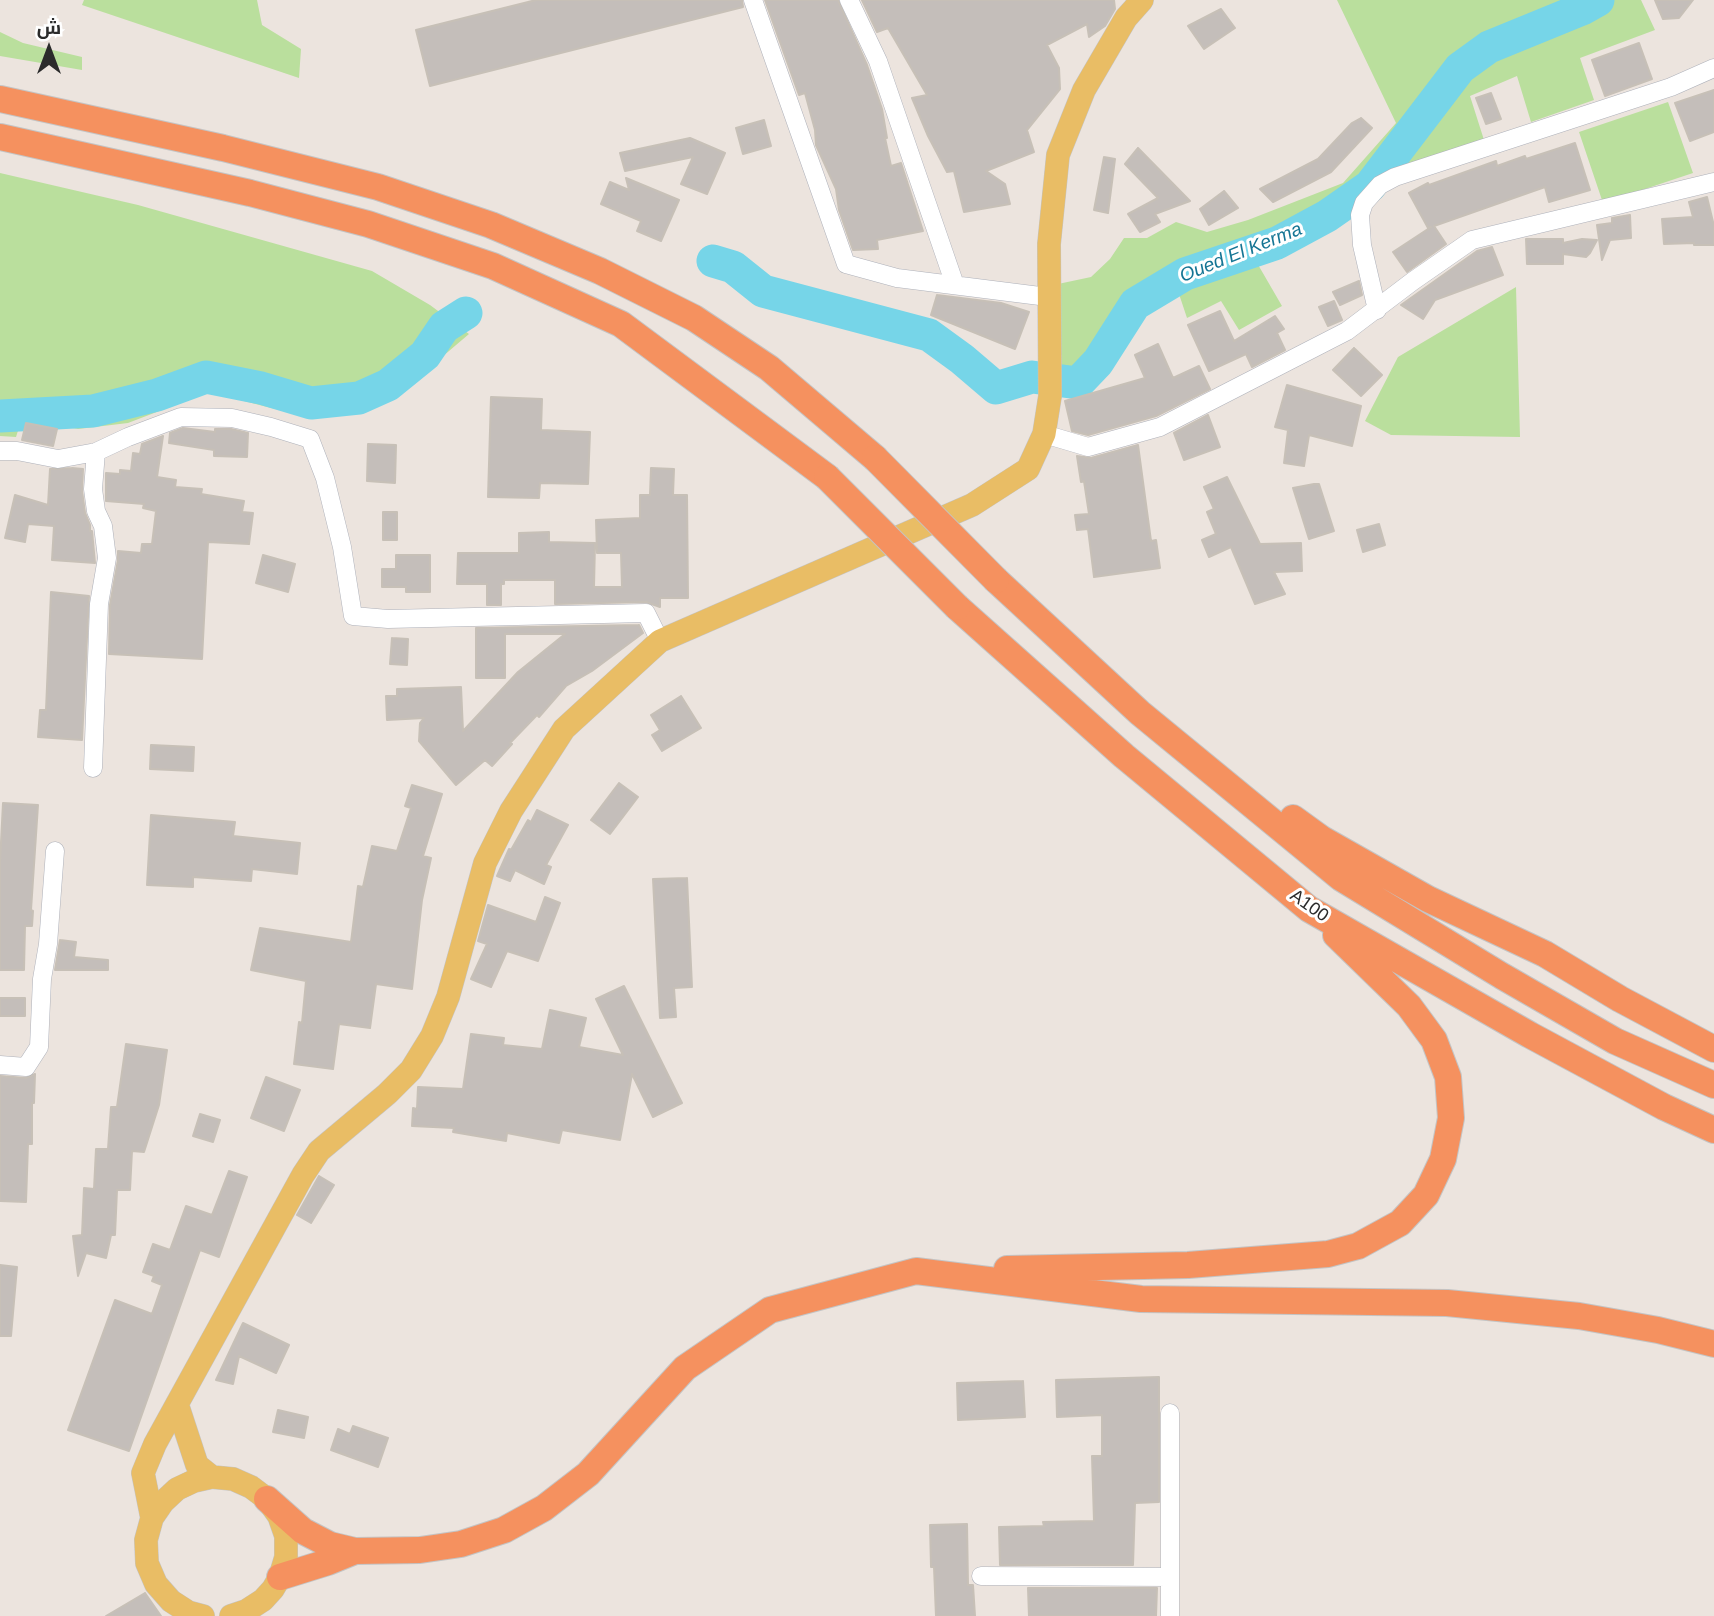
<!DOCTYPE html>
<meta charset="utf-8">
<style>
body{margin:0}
#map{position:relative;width:1714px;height:1616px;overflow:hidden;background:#ece4de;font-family:Arial,Cairo,sans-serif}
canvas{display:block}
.north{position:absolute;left:14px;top:14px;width:70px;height:70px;-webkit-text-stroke:5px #fff;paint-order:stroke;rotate:0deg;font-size:19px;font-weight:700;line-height:28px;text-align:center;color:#2b2b2b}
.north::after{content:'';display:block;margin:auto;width:24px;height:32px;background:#2b2b2b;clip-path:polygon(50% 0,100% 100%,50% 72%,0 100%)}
</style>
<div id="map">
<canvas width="1714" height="1616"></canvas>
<div class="north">ش</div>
</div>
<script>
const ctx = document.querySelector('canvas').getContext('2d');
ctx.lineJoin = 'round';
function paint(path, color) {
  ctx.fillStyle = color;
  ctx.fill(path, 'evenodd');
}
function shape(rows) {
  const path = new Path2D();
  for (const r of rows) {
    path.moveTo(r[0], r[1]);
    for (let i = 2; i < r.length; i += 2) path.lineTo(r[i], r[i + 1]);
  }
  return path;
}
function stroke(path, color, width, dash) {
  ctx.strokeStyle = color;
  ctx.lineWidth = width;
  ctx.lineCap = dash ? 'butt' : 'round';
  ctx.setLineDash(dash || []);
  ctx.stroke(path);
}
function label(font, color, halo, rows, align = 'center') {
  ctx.font = font + ' Arial,sans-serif';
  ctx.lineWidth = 6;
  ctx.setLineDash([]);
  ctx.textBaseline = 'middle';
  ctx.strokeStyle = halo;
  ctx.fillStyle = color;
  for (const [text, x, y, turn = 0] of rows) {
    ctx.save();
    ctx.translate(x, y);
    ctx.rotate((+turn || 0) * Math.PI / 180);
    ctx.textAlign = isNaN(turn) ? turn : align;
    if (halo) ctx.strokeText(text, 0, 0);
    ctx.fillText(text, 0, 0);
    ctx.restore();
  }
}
paint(shape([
 [84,0,257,0,262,25,301,49,299,78,82,5],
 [1337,0,1598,0,1582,9,1489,47,1460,68,1370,186,1268,237,1175,271,1114,312,1096,352,1075,374,1062,376,1058,284,1091,277,1110,259,1124,238,1147,238,1176,222,1207,232,1248,220,1343,183,1396,123],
 [1611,0,1641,0,1655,30,1580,58,1594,100,1531,122,1517,76,1470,96,1484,140,1386,175,1463,75,1491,53],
 [0,32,23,43,82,57,82,70,0,56],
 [1668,102,1693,173,1603,203,1579,132],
 [0,173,138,205,372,271,430,305,469,334,409,385,335,413,275,409,209,392,128,423,78,429,22,418,16,437,0,436],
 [1253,256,1282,306,1239,330,1221,301,1187,318,1177,288,1193,279],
 [1516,287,1520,437,1391,435,1365,421,1398,357]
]), '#badf9d');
stroke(shape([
 [713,261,733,267,763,291,929,335,962,359,996,388,1032,377,1078,383,1098,362,1135,304,1185,274,1277,243,1327,216,1370,186,1460,68,1489,47,1582,9,1598,0],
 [0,416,93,411,157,395,206,377,261,388,311,403,359,398,388,385,425,355,444,327,466,313]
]), '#76d5e8', 33);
const building = shape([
 [536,0,742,0,743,7,430,86,416,30,536,0],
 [765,0,838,0,867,65,882,109,887,138,885,138,891,166,901,163,923,231,877,240,878,249,853,250,839,210,836,189,816,145,815,130,805,93,799,95,765,0],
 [862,0,1114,0,1115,9,1105,26,1089,37,1087,24,1047,45,1059,68,1060,89,1027,130,1034,152,986,171,1005,184,1010,204,964,212,954,171,947,172,928,136,912,98,927,95,888,28,877,32,862,0],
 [1655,0,1693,0,1679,18,1663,19,1655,0],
 [1221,9,1235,28,1204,49,1188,26,1221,9],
 [1639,43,1652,79,1605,96,1592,60,1639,43],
 [1714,90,1714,132,1690,141,1675,103,1714,90],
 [1491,93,1501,119,1486,124,1476,98,1491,93],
 [1361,118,1372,128,1331,172,1273,202,1260,189,1318,159,1352,123,1361,118],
 [764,120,771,146,743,154,736,128,764,120],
 [690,138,725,153,707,194,681,184,693,157,625,171,620,153,690,138],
 [1575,143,1590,190,1549,202,1545,187,1434,226,1446,244,1407,272,1393,252,1431,227,1428,228,1409,193,1428,183,1429,185,1496,161,1497,166,1525,156,1526,159,1575,143],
 [1138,148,1190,201,1155,214,1160,222,1140,232,1128,214,1158,198,1125,164,1138,148],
 [1104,157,1115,159,1108,213,1094,210,1104,157],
 [626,178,679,200,661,241,637,231,641,221,601,204,610,182,629,190,626,178],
 [1224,191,1238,208,1209,225,1200,209,1224,191],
 [1707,197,1714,226,1714,245,1694,245,1694,243,1664,244,1662,219,1693,217,1689,202,1707,197],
 [1630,215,1631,238,1610,240,1602,260,1597,225,1612,223,1612,218,1630,215],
 [1526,239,1563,239,1563,243,1582,239,1597,240,1590,253,1586,257,1563,254,1563,264,1527,264,1526,239],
 [1492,247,1503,275,1435,300,1423,319,1401,305,1477,251,1492,247],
 [1359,281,1362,295,1340,305,1333,292,1359,281],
 [937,295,1001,303,1029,312,1015,349,931,315,937,295],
 [1334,301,1342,320,1328,326,1319,307,1334,301],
 [1220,311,1234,341,1275,316,1284,329,1277,333,1285,350,1252,367,1246,354,1209,371,1188,325,1220,311],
 [1158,344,1173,378,1199,366,1210,389,1156,416,1088,435,1072,431,1065,401,1145,378,1135,355,1158,344],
 [1354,348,1382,375,1361,396,1333,370,1354,348],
 [1287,385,1361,406,1352,446,1309,435,1304,466,1284,463,1288,430,1275,427,1287,385],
 [491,397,542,399,541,430,590,432,588,484,540,483,539,498,488,497,491,397],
 [1208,415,1220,447,1184,460,1174,433,1208,415],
 [26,423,57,429,53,446,22,440,26,423],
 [183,428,215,432,215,429,231,429,248,433,247,457,214,456,214,450,169,443,170,433,183,428],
 [163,436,157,477,176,480,175,487,202,489,201,494,244,501,242,512,253,513,249,544,208,542,202,659,109,654,110,605,118,560,118,551,141,553,142,544,152,544,156,511,143,508,144,504,106,501,106,473,120,474,120,470,131,471,133,453,140,454,142,444,163,436],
 [368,444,396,445,395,483,367,481,368,444],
 [1138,445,1151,541,1156,540,1160,568,1094,577,1088,529,1077,530,1075,515,1089,514,1084,481,1081,482,1077,456,1091,458,1138,445],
 [72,468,83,469,82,491,85,513,90,525,90,531,92,531,95,563,52,560,54,526,28,524,25,542,5,538,15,495,48,505,50,469,72,468],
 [651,468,674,469,673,495,687,495,688,598,660,598,660,607,646,602,555,604,555,580,504,580,504,584,501,584,501,605,487,605,487,584,457,584,458,553,519,553,519,533,549,532,549,542,595,543,594,587,622,587,621,553,597,553,596,520,640,518,640,495,650,495,651,468],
 [1227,477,1260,544,1301,543,1302,571,1274,572,1285,594,1255,604,1231,547,1209,557,1202,540,1216,534,1207,512,1214,509,1204,487,1227,477],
 [1314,484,1319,484,1334,531,1309,539,1293,488,1314,484],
 [383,512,397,512,397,540,383,540,383,512],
 [1379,524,1385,545,1363,552,1357,530,1379,524],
 [263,555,295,564,288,592,256,583,263,555],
 [396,555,430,555,430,592,406,592,406,587,382,587,382,569,396,569,396,555],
 [51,592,89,596,82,740,38,737,40,710,46,710,51,592],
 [639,625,643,633,592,671,566,686,539,717,537,715,510,743,512,744,492,766,485,760,456,785,419,741,420,723,424,718,387,720,386,696,397,696,397,689,461,687,463,731,518,672,565,634,505,634,505,678,476,678,476,628,639,625],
 [392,638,408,639,407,665,390,664,392,638],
 [681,696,701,728,662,751,652,735,660,730,651,715,681,696],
 [151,745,194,747,193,771,150,769,151,745],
 [619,783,638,797,610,834,591,820,619,783],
 [412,785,442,794,423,856,431,858,422,900,412,989,376,984,370,1028,339,1024,333,1069,294,1064,299,1022,302,1023,306,981,251,970,260,928,351,942,358,886,363,887,372,846,397,851,411,808,405,806,412,785],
 [3,803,38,805,31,910,33,911,32,926,25,926,24,970,0,970,0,862,3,803],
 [537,810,568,825,546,865,551,867,544,884,515,870,510,881,497,876,509,849,511,850,528,820,531,822,537,810],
 [151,815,235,822,233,836,300,843,297,874,252,869,251,881,193,877,193,887,147,885,151,815],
 [687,878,692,987,674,988,676,1017,660,1018,653,879,687,878],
 [545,897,560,903,538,961,507,951,491,987,471,979,487,944,478,941,488,905,536,922,545,897],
 [60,940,76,942,74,957,108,960,108,970,55,970,60,940],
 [624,986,682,1103,653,1117,632,1074,620,1140,562,1130,559,1143,507,1133,506,1141,453,1132,454,1128,412,1126,413,1108,417,1109,418,1087,463,1089,471,1034,504,1038,503,1045,542,1049,550,1010,586,1018,579,1047,623,1055,596,999,624,986],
 [0,998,25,998,25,1016,0,1016,0,998],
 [126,1044,167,1050,159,1105,144,1152,132,1151,130,1190,117,1190,115,1235,111,1235,106,1258,86,1253,78,1276,73,1236,82,1235,84,1188,94,1189,96,1149,108,1149,111,1107,117,1107,126,1044],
 [35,1074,34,1103,32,1103,32,1144,28,1144,26,1202,0,1201,0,1076,26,1078,35,1074],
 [266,1077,300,1090,284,1131,251,1118,266,1077],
 [200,1114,220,1120,213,1142,193,1136,200,1114],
 [229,1171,247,1177,219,1257,200,1250,129,1451,68,1430,115,1300,152,1314,162,1285,152,1281,154,1276,143,1272,153,1244,170,1250,186,1206,212,1215,229,1171],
 [319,1176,334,1185,311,1223,297,1215,319,1176],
 [0,1265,17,1267,11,1336,0,1336,0,1265],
 [243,1323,289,1345,276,1373,239,1356,233,1384,216,1380,243,1323],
 [1159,1377,1159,1502,1135,1503,1133,1565,1000,1565,999,1527,1044,1526,1043,1522,1094,1521,1092,1456,1102,1456,1102,1415,1057,1417,1056,1380,1159,1377],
 [1023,1381,1025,1417,958,1420,957,1383,1023,1381],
 [278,1410,308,1417,304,1438,273,1432,278,1410],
 [353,1426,388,1438,378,1467,331,1450,338,1429,350,1434,353,1426],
 [967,1524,968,1585,973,1585,975,1616,936,1616,934,1567,931,1567,930,1525,967,1524],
 [1028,1588,1157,1588,1156,1616,1029,1616,1028,1588],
 [145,1593,161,1616,106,1616,145,1593]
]);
paint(building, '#c4beba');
stroke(building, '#c7c0b7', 2);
const minor = shape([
 [753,0,846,264,897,278,1048,297],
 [849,0,878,61,955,285],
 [1377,310,1362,245,1360,215,1364,203,1380,185,1395,177,1671,87,1714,68],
 [1044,434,1088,447,1160,427,1347,331,1413,281,1472,240,1714,182],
 [0,451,17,451,58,459,96,452,128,437,181,417,232,418,271,427,310,439,325,478,342,547,353,616,388,619,646,613,660,641],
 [93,768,99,604,107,558,103,526,96,511,93,489,96,452],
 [0,1065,26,1067,39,1047,42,979,48,944,55,851],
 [1170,1413,1170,1616],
 [981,1576,1170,1577]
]);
const major = shape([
 [177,1404,197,1465,212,1477],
 [152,1518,143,1473,155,1444,303,1175,319,1151,387,1094,411,1070,432,1036,448,997,485,863,511,811,564,729,660,641,972,505,1028,469,1044,434,1050,396,1049,244,1058,155,1084,90,1126,18,1142,0],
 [203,1616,188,1612,171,1601,156,1584,147,1563,146,1540,152,1518,163,1502,177,1489,194,1481,212,1477,233,1479,251,1487,267,1499,279,1516,286,1536,286,1557,280,1577,273,1589,263,1600,246,1611,231,1616]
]);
const highway = shape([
 [0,99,223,148,378,187,491,225,600,271,694,318,769,368,875,458],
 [0,137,250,193,368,224,493,266,621,324,827,477],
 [996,580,1140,713,1341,878,1502,976,1615,1041,1714,1085],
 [957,607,1124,756,1309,909,1530,1035,1664,1107,1714,1130],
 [1293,818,1322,839,1428,899,1545,954,1620,999,1714,1049],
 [1007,1269,1188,1265,1328,1254,1358,1246,1400,1223,1426,1195,1443,1159,1451,1118,1448,1077,1434,1040,1409,1006,1336,935],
 [267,1499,303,1531,330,1545,355,1551,420,1550,461,1544,504,1530,544,1508,588,1474,685,1368,770,1310,916,1271,1141,1299,1447,1303,1579,1316,1658,1330,1714,1344],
 [280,1577,328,1562,355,1551]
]);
stroke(minor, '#aeb1ba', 19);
stroke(major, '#c4c4c4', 24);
stroke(highway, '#c4c4c4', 28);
stroke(minor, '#fff', 18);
stroke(major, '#e9bd65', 23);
stroke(highway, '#f5915f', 26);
const highwayBridge = shape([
 [875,458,996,580],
 [827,477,957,607]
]);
stroke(highwayBridge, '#c4c4c4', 28, []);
stroke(highwayBridge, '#f5915f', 26);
label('18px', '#2b2b2b', '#fff', [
 ["A100",1309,906,35]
]);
label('italic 19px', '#157594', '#fff', [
 ["Oued El Kerma",1241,253,-22]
]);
</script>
